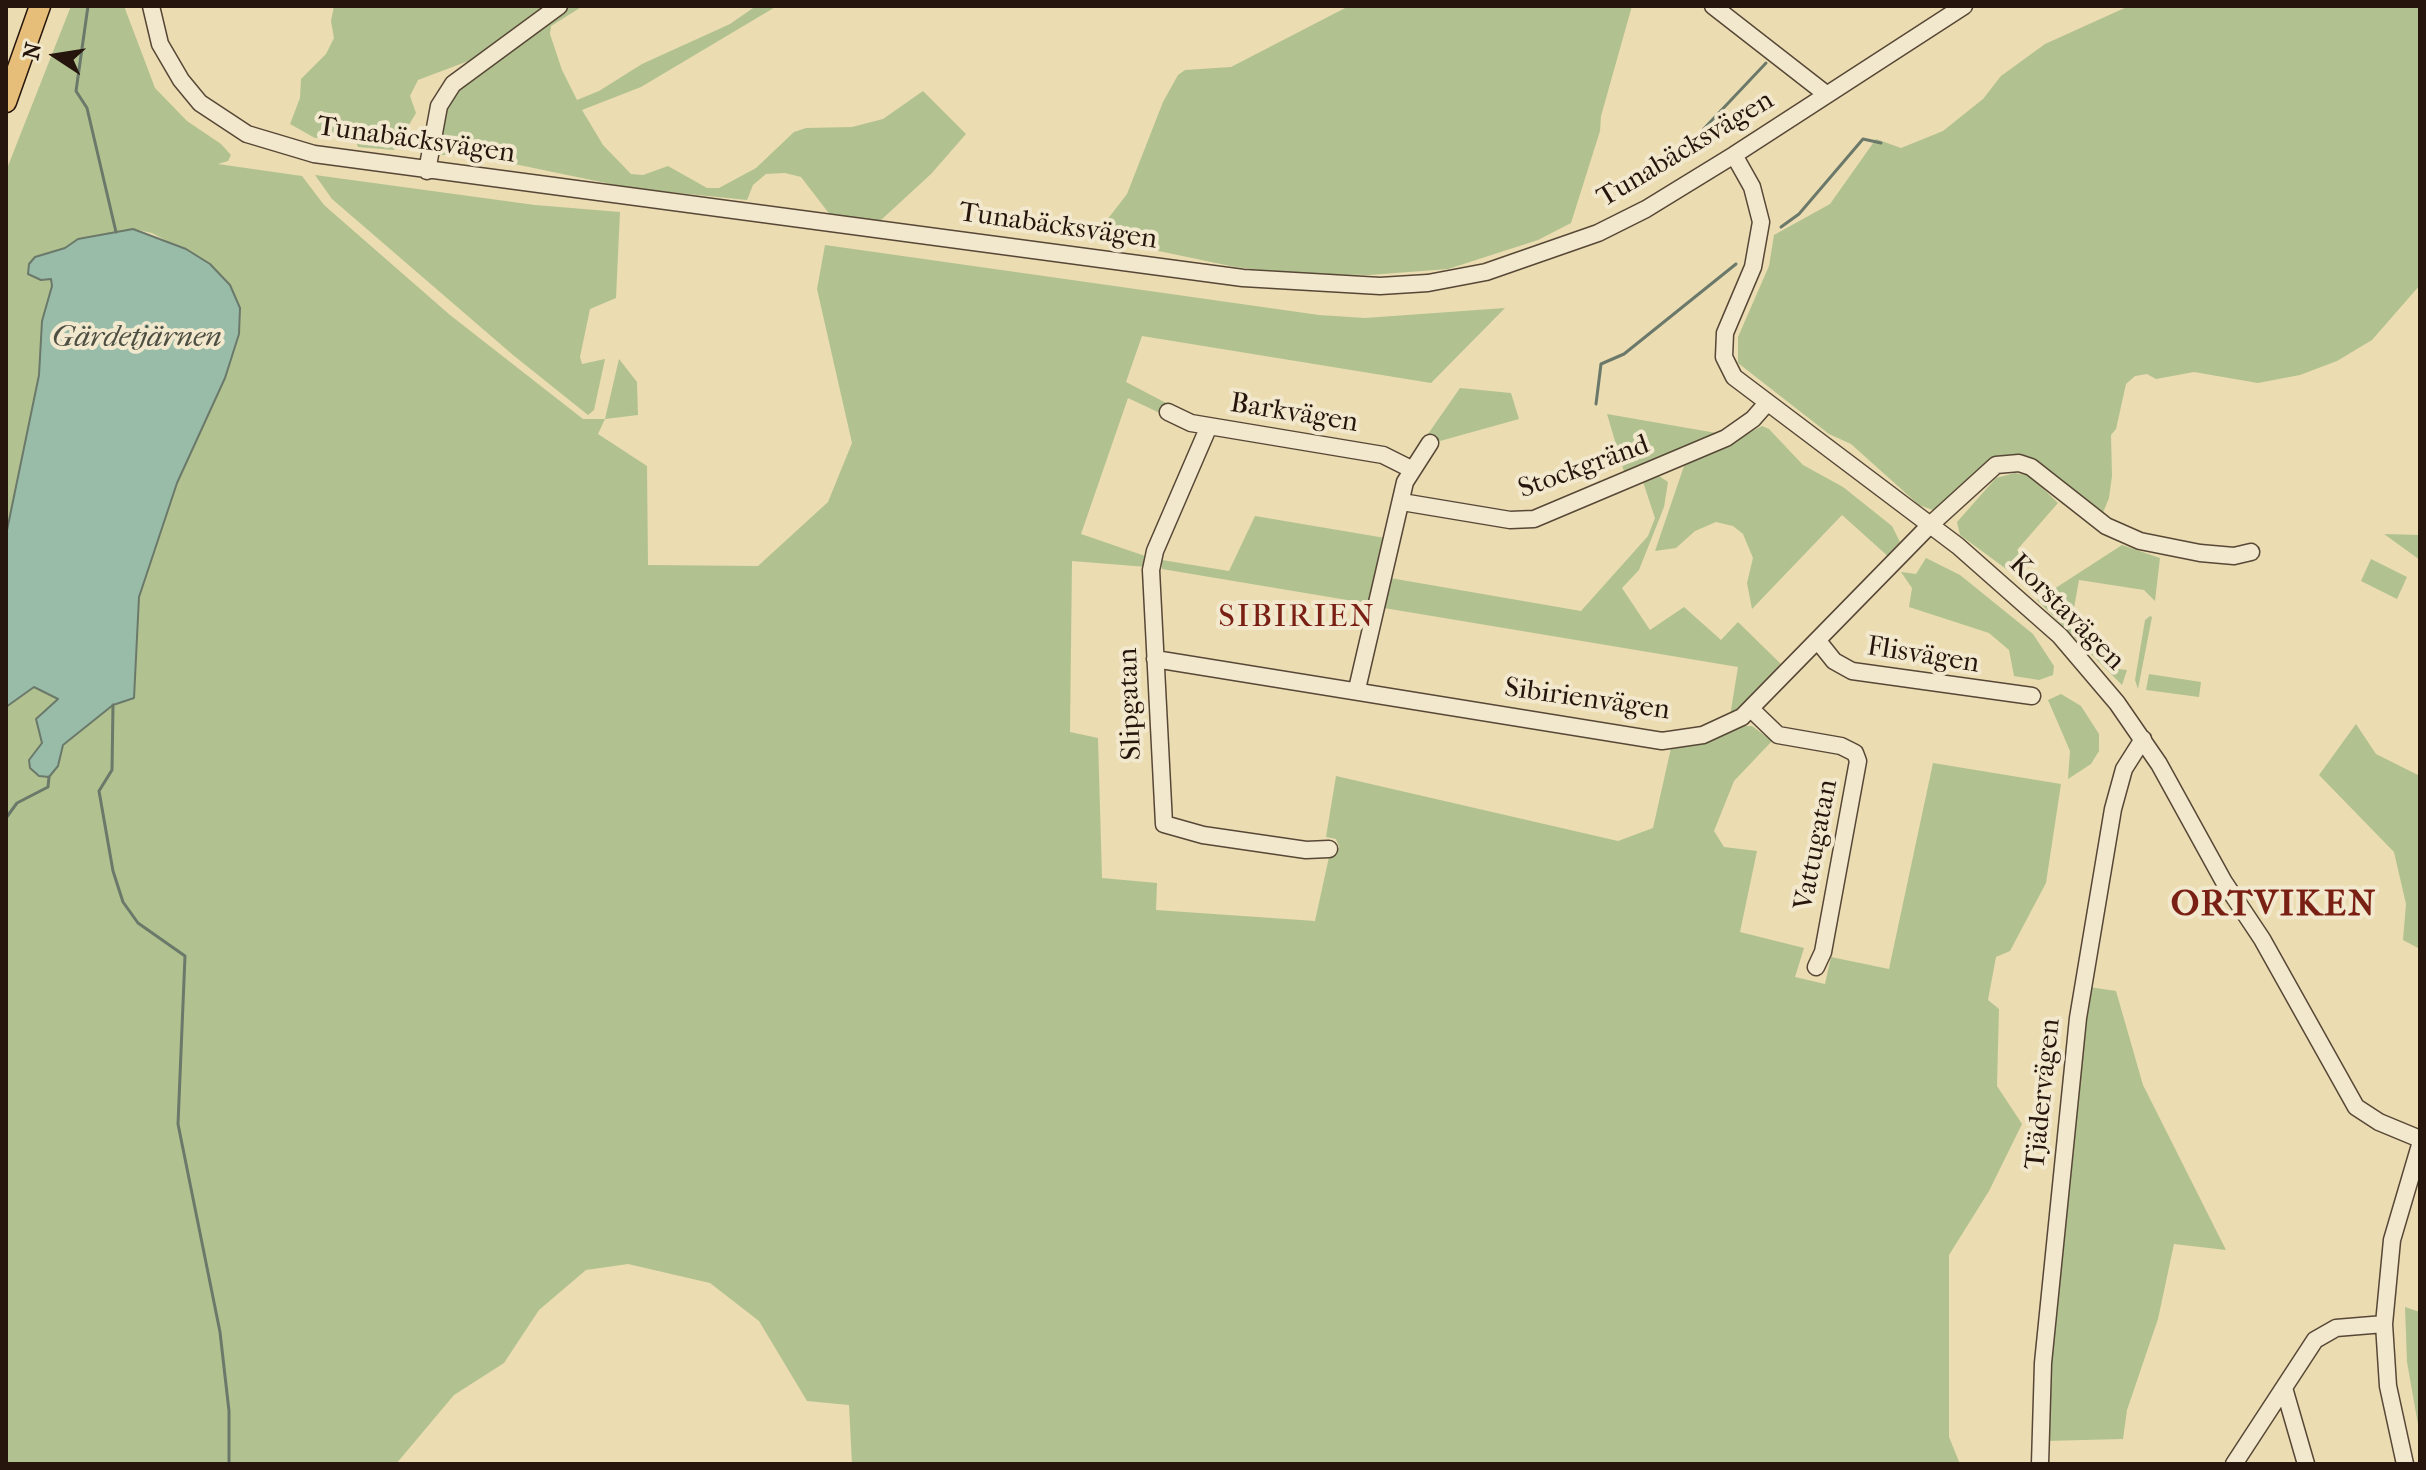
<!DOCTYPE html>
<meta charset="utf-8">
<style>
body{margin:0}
#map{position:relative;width:2426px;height:1470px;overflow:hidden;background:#ebdcb2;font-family:"IM FELL French Canon",serif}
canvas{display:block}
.frame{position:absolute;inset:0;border:8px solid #26150c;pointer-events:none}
.north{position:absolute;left:16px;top:16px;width:80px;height:80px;-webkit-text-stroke:6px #f2e8cd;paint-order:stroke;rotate:282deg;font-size:22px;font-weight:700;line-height:32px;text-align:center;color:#26150c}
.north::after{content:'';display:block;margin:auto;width:28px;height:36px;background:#26150c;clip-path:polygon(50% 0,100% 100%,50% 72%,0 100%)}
</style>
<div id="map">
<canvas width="2426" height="1470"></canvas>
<div class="frame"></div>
<div class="north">N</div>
</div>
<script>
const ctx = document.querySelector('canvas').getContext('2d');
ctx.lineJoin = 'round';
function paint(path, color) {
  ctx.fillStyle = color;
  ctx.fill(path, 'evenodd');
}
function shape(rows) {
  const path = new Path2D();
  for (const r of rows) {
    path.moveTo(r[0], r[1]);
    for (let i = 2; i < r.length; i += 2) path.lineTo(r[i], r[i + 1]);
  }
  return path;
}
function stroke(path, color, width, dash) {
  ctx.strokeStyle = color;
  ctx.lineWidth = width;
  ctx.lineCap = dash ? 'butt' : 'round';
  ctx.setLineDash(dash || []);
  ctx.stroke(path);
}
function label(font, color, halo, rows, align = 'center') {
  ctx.font = font + ' "IM FELL French Canon",serif';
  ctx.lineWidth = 8;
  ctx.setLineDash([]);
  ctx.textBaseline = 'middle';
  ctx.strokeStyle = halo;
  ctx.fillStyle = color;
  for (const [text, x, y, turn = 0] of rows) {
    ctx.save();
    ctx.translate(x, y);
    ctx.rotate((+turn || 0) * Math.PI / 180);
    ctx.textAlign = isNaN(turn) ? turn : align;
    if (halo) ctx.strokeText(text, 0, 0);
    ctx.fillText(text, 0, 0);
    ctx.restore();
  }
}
paint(shape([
 [71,6,124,6,155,88,187,121,221,144,231,155,228,161,218,164,302,176,324,205,450,315,583,419,605,419,619,359,637,382,638,415,605,419,598,434,647,466,648,565,758,566,828,502,852,443,817,289,825,245,1319,315,1365,318,1505,308,1431,383,1142,336,1126,382,1168,404,1164,415,1128,398,1081,534,1148,557,1147,567,1072,561,1070,732,1098,738,1102,878,1157,883,1156,910,1315,921,1329,857,1336,856,1339,847,1336,839,1326,837,1336,776,1618,841,1653,828,1671,748,1740,726,1752,726,1772,741,1734,781,1714,831,1724,847,1757,851,1740,932,1804,948,1795,977,1825,984,1831,957,1889,969,1933,763,2061,784,2046,883,2010,951,1996,957,1988,1000,1999,1009,1997,1086,2022,1124,1989,1191,1949,1255,1949,1437,1960,1464,852,1464,849,1405,807,1401,759,1321,710,1283,628,1264,586,1270,539,1310,504,1363,454,1395,396,1464,6,1464,6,707,34,687,58,699,58,766,63,745,113,705,134,698,139,597,177,483,225,378,239,334,240,308,230,285,210,264,152,233,133,229,78,239,65,248,35,257,28,274,41,280,52,278,52,286,42,321,39,375,6,535,6,171],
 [334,6,550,6,471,60,418,80,410,96,416,113,394,150,358,147,353,131,315,138,290,124,300,98,301,79,326,54,334,38,331,21],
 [566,6,583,6,551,26,550,34,562,70,577,100,599,91,642,64,730,24,756,6,777,6,641,87,582,110,603,145,631,174,643,175,668,166,707,188,719,188,756,168,794,132,806,128,852,127,883,119,923,91,966,134,931,174,880,221,831,216,801,177,785,173,766,174,753,185,747,200,630,188,471,155,436,155,446,105,456,90],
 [1349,6,1632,6,1601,116,1600,131,1571,223,1538,240,1448,269,1369,275,1300,274,1235,267,1106,240,1107,220,1127,194,1163,102,1178,75,1185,70,1231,67],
 [2129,6,2420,6,2420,285,2372,340,2337,361,2300,375,2258,383,2194,372,2156,379,2147,374,2135,376,2126,384,2116,429,2111,435,2112,476,2109,498,2102,515,2033,459,2014,457,1946,505,1933,510,1919,505,1851,444,1829,434,1738,363,1738,337,1769,266,1774,235,1830,204,1876,139,1901,148,1943,131,1983,99,2001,76,2045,44],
 [315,175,535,205,620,212,616,298,590,309,580,357,582,364,605,359,594,410,588,415,513,355,332,199],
 [1460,388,1511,393,1519,419,1440,441,1428,434],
 [1607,414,1722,434,1625,475],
 [1762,426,1769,429,1803,465,1843,487,1892,526,1900,542,1891,559,1842,515,1752,609,1747,583,1753,558,1743,534,1733,526,1716,522,1695,531,1676,548,1655,551,1684,466],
 [2015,473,2030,476,2058,503,2017,550,2023,556,2009,571,1960,535,1957,522,1996,478],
 [1659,476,1668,482,1664,507,1639,570,1622,588,1650,630,1684,607,1721,640,1738,622,1783,666,1730,716,1738,667,1384,608,1390,578,1581,611,1648,536,1655,518,1643,482],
 [1255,516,1385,538,1371,604,1162,569,1162,560,1229,571],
 [2384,534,2420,535,2420,560],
 [2122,545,2160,558,2155,601,2144,590,2079,580,2072,619,2078,634,2094,638,2093,648,2108,659,2110,668,2127,670,2122,685,2037,600],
 [1926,558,1960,575,2033,634,2054,666,2053,675,2039,680,2014,676,2009,650,1989,633,1909,607,1912,588,1901,572,1916,574],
 [2371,559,2407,577,2397,599,2361,581],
 [2150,616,2152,617,2138,689,2135,680,2145,620],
 [2149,674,2201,682,2199,697,2146,690],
 [2061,694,2081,706,2099,734,2099,751,2091,764,2068,779,2070,751,2048,700],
 [2356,724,2376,754,2420,776,2420,949,2403,940,2406,904,2394,852,2319,775],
 [2089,987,2116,991,2143,1085,2226,1250,2174,1244,2158,1319,2127,1410,2123,1439,2045,1441,2060,1244],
 [2405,1307,2420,1312,2420,1436,2407,1362]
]), '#b1c290');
const water = shape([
 [133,229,186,249,210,264,230,285,240,308,239,334,225,378,177,483,139,597,134,698,113,705,63,745,58,766,49,777,39,776,30,768,29,760,42,743,36,719,58,699,34,687,6,707,6,535,39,375,42,321,52,286,51,279,41,280,28,274,29,264,35,257,65,248,78,239,133,229]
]);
paint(water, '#99bca9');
stroke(water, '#6b796a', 2);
stroke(shape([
 [88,6,76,91,87,108,116,232],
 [1625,197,1664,171,1766,63],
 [1781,227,1799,214,1863,139,1881,143],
 [1596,404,1601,364,1624,354,1736,264],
 [113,705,112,770,99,791,113,871,123,902,138,923,185,956,178,1124,220,1332,229,1411,229,1464],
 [6,818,17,803,48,787,49,777]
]), '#6b796a', 3);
const minor = shape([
 [151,6,160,44,181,80,200,103,247,134,314,154,1243,278,1380,286,1428,283,1486,272,1598,233,1646,209,1734,155,1964,6],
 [1713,6,1826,94],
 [1734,155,1752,187,1761,222,1753,267,1725,333,1724,357,1734,377,1958,546,2060,636,2117,703,2159,764,2224,882,2262,939,2356,1107,2379,1122,2420,1139],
 [427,171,439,106,453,84,559,6],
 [1168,412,1191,423,1383,455,1411,469],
 [1209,426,1155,551,1151,570,1164,824,1203,835,1306,850,1329,849],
 [1402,502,1510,520,1534,519,1726,438,1753,419,1767,403],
 [1818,641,1834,661,1852,671,2032,696],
 [1155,659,1662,741,1703,735,1742,717,1930,525,1996,465,2019,463,2031,467,2106,526,2140,541,2200,553,2234,556,2251,552],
 [1357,689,1405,482,1430,443],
 [1751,709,1778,735,1841,746,1855,753,1858,761,1823,952,1816,967],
 [2284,1388,2306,1464],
 [2040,1464,2043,1363,2078,1018,2113,809,2124,769,2143,739],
 [2234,1464,2315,1340,2336,1328,2384,1324],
 [2405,1464,2388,1386,2384,1324,2392,1240,2420,1145]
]);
const major = shape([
 [6,102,40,6]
]);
stroke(minor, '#574736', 19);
stroke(major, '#26150c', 23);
stroke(minor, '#f2e8cd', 16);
stroke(major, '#e6be79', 20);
label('28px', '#26150c', '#f2e8cd', [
 ["Tunabäcksvägen",416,141,8],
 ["Tunabäcksvägen",1686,150,-31],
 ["Tunabäcksvägen",1058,227,8],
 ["Barkvägen",1294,414,9],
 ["Stockgränd",1584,468,-20],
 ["Korstavägen",2066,613,45],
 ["Flisvägen",1923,656,9],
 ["Sibirienvägen",1587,700,8],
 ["Slipgatan",1131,704,-92],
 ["Vattugatan",1817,845,-79],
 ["Tjädervägen",2044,1094,-84]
]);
label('italic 30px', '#4e4f43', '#f2e8cd', [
 ["Gärdetjärnen",137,339]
]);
ctx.letterSpacing = '2px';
label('32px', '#7a1f14', '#f2e8cd', [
 ["SIBIRIEN",1297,618]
]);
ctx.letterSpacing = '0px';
ctx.letterSpacing = '2px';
label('bold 36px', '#7a1f14', '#f2e8cd', [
 ["ORTVIKEN",2274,906]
]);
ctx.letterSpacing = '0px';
</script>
